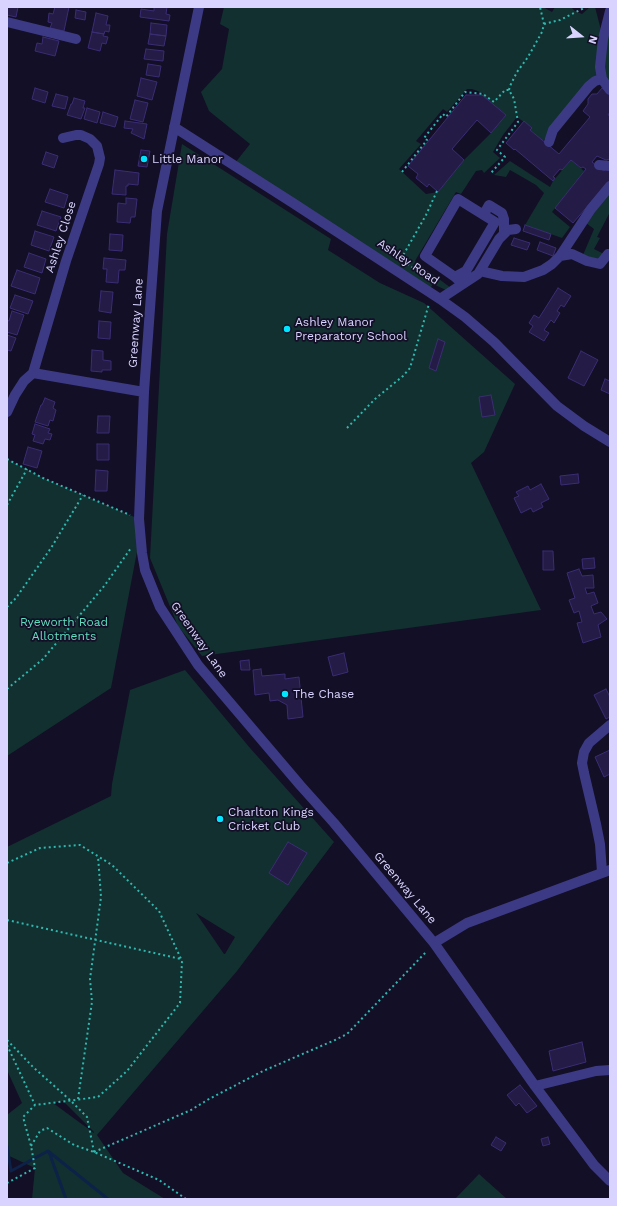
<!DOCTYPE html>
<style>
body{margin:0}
#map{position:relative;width:617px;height:1206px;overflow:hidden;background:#130f26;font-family:"Work Sans",sans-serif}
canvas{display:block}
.frame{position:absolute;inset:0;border:8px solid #d9d4ff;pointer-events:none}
.north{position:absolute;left:561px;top:16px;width:40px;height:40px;-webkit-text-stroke:3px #130f26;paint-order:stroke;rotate:107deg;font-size:11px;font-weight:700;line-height:16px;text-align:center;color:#d9d4ff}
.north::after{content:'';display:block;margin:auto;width:14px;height:18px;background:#d9d4ff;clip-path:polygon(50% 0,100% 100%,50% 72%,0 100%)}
</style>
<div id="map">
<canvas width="617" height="1206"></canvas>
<div class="frame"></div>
<div class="north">N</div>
</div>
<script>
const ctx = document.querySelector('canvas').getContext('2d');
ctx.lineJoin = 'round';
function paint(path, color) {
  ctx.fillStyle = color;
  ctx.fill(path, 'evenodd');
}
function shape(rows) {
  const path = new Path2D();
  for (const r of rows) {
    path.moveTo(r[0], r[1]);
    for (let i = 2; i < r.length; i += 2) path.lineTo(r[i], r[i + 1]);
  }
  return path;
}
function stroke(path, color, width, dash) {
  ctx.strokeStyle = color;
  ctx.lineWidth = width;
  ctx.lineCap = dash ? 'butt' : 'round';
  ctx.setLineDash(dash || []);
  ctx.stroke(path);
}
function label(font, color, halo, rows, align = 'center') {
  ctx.font = font + ' "Work Sans",sans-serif';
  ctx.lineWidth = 3.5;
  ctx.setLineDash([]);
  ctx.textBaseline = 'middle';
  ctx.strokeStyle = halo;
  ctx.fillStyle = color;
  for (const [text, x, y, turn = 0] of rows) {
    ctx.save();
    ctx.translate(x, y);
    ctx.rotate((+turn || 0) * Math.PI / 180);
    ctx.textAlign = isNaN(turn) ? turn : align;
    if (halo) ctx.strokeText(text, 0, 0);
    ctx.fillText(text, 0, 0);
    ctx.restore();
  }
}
paint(shape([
 [224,7,543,7,552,12,555,7,573,7,572,8,575,11,582,14,590,7,595,7,602,34,610,32,610,80,598,76,590,82,543,141,530,130,532,128,517,117,503,135,493,152,500,158,484,173,482,170,476,171,461,194,456,192,415,261,451,288,448,291,433,284,429,290,235,163,250,144,209,111,201,92,222,69,229,29,220,24],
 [467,89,472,89,483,93,482,95,506,115,491,133,464,160,438,192,426,194,399,169,421,144,416,141,443,109,447,112],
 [182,144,331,239,328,250,380,283,424,303,515,384,484,452,471,463,541,610,202,656,178,626,150,558,167,234],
 [571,160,584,171,552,212,570,227,562,238,525,225,544,193,536,185,510,170,506,177,494,175,510,161,550,187,553,181],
 [610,189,610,212,597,237,600,238,594,249,604,254,599,260,583,255,594,229,586,223],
 [7,459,43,478,139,519,140,536,111,688,7,756],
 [185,670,250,748,334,842,237,971,97,1135,123,1173,165,1199,32,1199,35,1168,7,1155,7,1115,22,1103,7,1070,7,847,111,796,112,784,130,690],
 [196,913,235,937,225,954,224,954],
 [63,1101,94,1132,94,1133,53,1103],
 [479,1174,507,1199,455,1199]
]), '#12302f');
stroke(shape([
 [7,1146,11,1171,48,1151,108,1199],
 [49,1152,66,1199]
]), '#0c2248', 3);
const building = shape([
 [7,7,18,7,16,17,7,15,7,7],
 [55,7,69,7,64,31,50,28,52,23,48,22,49,13,53,14,55,7],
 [154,7,167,7,166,14,170,15,169,21,140,17,141,9,154,11,154,7],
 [76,10,86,12,85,20,75,18,76,10],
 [96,13,108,16,106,25,110,25,109,32,105,31,104,34,92,32,96,13],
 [151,23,167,25,166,36,150,34,151,23],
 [92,32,104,34,103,36,108,37,106,44,102,43,100,51,88,48,92,32],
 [150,34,166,36,164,46,148,44,150,34],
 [43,37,59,41,55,56,35,51,37,43,42,44,43,37],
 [146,49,164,51,163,61,144,59,146,49],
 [148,64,161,66,159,77,146,75,148,64],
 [141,78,157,82,152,100,137,96,141,78],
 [35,88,48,92,45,103,32,99,35,88],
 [602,88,610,95,610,112,608,115,610,116,610,159,606,160,597,156,592,162,604,171,606,168,610,171,610,180,573,223,555,208,586,169,583,167,581,168,571,160,562,170,560,169,553,177,555,178,553,181,515,149,514,150,506,143,524,121,532,128,530,130,559,154,590,117,583,111,588,104,588,99,592,94,597,94,602,88],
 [56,94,68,97,65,109,52,106,56,94],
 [466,95,482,95,506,115,491,133,477,120,452,149,464,160,438,192,429,184,427,187,416,178,418,174,408,166,466,95],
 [74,98,85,101,83,108,85,108,81,119,67,115,71,104,72,104,74,98],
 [135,100,148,103,143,122,130,119,135,100],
 [87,108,100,112,97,123,84,119,87,108],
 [103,112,118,117,115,127,100,123,103,112],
 [125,121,147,124,144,139,131,133,133,129,124,128,125,121],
 [141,150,150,151,147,167,138,166,141,150],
 [46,152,58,156,54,168,42,164,46,152],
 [115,170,139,173,138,185,128,184,128,186,126,186,126,195,112,194,115,170],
 [50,189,68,195,64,208,45,202,50,189],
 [126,198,137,199,135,217,131,217,130,223,117,222,118,203,126,204,126,198],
 [42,211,61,217,56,231,37,225,42,211],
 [525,225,551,234,549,240,523,231,525,225],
 [35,231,54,237,49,251,31,245,35,231],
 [110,234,123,235,122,251,109,250,110,234],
 [514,238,530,243,527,250,511,245,514,238],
 [540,242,556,248,553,256,537,250,540,242],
 [29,253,46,259,42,273,24,267,29,253],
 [104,258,126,260,125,270,119,270,118,283,106,282,107,269,103,269,104,258],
 [17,270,40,278,35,294,11,286,17,270],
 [558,288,571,296,564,307,561,305,557,311,560,313,554,323,551,320,544,330,549,333,544,341,529,332,533,326,529,323,534,315,539,318,558,288],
 [101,291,113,292,111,313,99,311,101,291],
 [15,295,33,301,28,314,10,308,15,295],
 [12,311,24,315,17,335,7,332,7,320,9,321,12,311],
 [99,321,111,322,110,339,98,338,99,321],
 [7,335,16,338,11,351,7,350,7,335],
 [438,339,445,342,436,371,429,368,438,339],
 [92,350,103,351,103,360,111,361,111,370,102,370,102,372,91,371,92,350],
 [581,351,598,360,584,386,568,378,581,351],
 [605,379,610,381,610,394,601,390,605,379],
 [491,395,495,415,482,417,479,397,491,395],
 [45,398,55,402,53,408,56,410,53,421,50,420,48,426,35,422,41,405,42,405,45,398],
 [98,416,110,416,109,433,97,433,98,416],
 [35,424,50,429,48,433,52,434,50,440,45,439,43,444,33,441,35,435,32,434,35,424],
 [97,444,109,444,109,460,97,460,97,444],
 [28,447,42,451,37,468,23,464,28,447],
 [96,470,108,471,107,491,95,491,96,470],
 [578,474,579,483,561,485,560,476,578,474],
 [541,484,549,499,541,503,543,507,533,512,531,508,521,513,514,498,519,496,516,492,528,486,530,490,541,484],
 [543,551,553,551,554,570,543,570,543,551],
 [594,558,595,568,583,569,582,559,594,558],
 [579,569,582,576,593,575,594,588,585,588,587,594,594,592,598,603,591,606,594,614,601,612,607,619,598,625,601,637,583,643,577,623,582,622,579,611,574,613,569,600,575,598,567,573,579,569],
 [344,653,348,672,333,676,328,657,344,653],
 [249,660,250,670,241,670,240,661,249,660],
 [261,669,262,676,285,674,285,679,299,677,303,717,288,719,287,705,278,700,270,701,269,693,255,695,253,670,261,669],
 [606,689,610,697,610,717,606,719,594,695,606,689],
 [610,750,610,774,604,777,595,757,610,750],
 [288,842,307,853,288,885,269,873,288,842],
 [582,1042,586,1062,553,1071,549,1051,582,1042],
 [520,1085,537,1106,527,1113,519,1103,516,1106,507,1095,520,1085],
 [496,1137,506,1143,501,1151,491,1145,496,1137],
 [548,1137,550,1144,543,1146,541,1139,548,1137]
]);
paint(building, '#241b47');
stroke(building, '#3b2d73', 1);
stroke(shape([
 [544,24,560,20,586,7],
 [509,90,510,86,517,72,528,57,542,32,544,24,540,7],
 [402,172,427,140,424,138,443,114,446,117,465,92,483,94,494,102,505,90,509,90,514,99,518,122,497,150,505,157,491,173],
 [413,268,401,259,426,215,437,191],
 [347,428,375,399,403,376,410,368,429,304],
 [7,459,43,478,130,515],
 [7,505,27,469],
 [7,607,16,598,51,548,83,495],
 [7,689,43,659,105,585,131,548],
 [7,863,40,848,80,845,112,865,159,911,182,961,180,1003,127,1071,98,1097,35,1105,23,1117,31,1146,35,1168,7,1183],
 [7,920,181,959],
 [7,1040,33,1067,70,1100,87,1117,94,1152],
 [7,1045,35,1105],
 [78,1099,92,1002,90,979,101,897,98,856],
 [31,1146,40,1131,47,1128,74,1145,94,1152,159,1180,186,1199],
 [94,1152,191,1110,209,1099,263,1071,335,1040,347,1034,427,951]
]), '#2fb8b0', 2, [2, 3]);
stroke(shape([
 [199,7,157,211,144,392,139,519,142,553,145,570,160,607,198,665,300,785,334,823,434,943,535,1086,594,1165,610,1181],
 [610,11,603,39,600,67,602,79,610,90],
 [7,22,76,39],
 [174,127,293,203,440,299,465,317,494,342,557,406,584,426,610,442],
 [549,142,553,130,589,86,595,81,602,79],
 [599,165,610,166],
 [484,214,489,205,502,213,504,219,504,233],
 [560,256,572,254,587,261,600,264,608,254],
 [480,271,502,276,524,277,543,270,552,264,560,256,591,209,610,186],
 [455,277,466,271,495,222,458,199,425,256,455,277,463,284],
 [440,299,478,274,499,239,508,230,516,229],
 [33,373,144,392],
 [7,412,15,395,24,381,33,373,66,261,99,164,100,158,97,146,90,139,81,135,76,135,63,138],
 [602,872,600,844,596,824,584,773,582,763,584,752,589,743,610,725],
 [434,943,467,923,610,870],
 [535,1086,596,1071,610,1070]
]), '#3d3a85', 10);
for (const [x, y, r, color] of [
 [144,159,4,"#00e5ff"],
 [287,329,4,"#00e5ff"],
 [285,694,4,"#00e5ff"],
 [220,819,4,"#00e5ff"]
]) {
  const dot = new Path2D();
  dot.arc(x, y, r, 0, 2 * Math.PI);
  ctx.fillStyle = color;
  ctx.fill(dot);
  stroke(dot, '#130f26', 1.5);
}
label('12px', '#d9d4ff', '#130f26', [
 ["Little Manor",152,159],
 ["Ashley Manor",295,322],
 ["Preparatory School",295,336],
 ["The Chase",293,694],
 ["Charlton Kings",228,812],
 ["Cricket Club",228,826]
], 'left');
label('12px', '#d9d4ff', '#130f26', [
 ["Ashley Close",61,237,-72],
 ["Ashley Road",408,262,34],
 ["Greenway Lane",136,323,-86],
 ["Greenway Lane",199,640,55],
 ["Greenway Lane",405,888,50]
]);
label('12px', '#5fe0c0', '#130f26', [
 ["Ryeworth Road",64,622],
 ["Allotments",64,636]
]);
</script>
